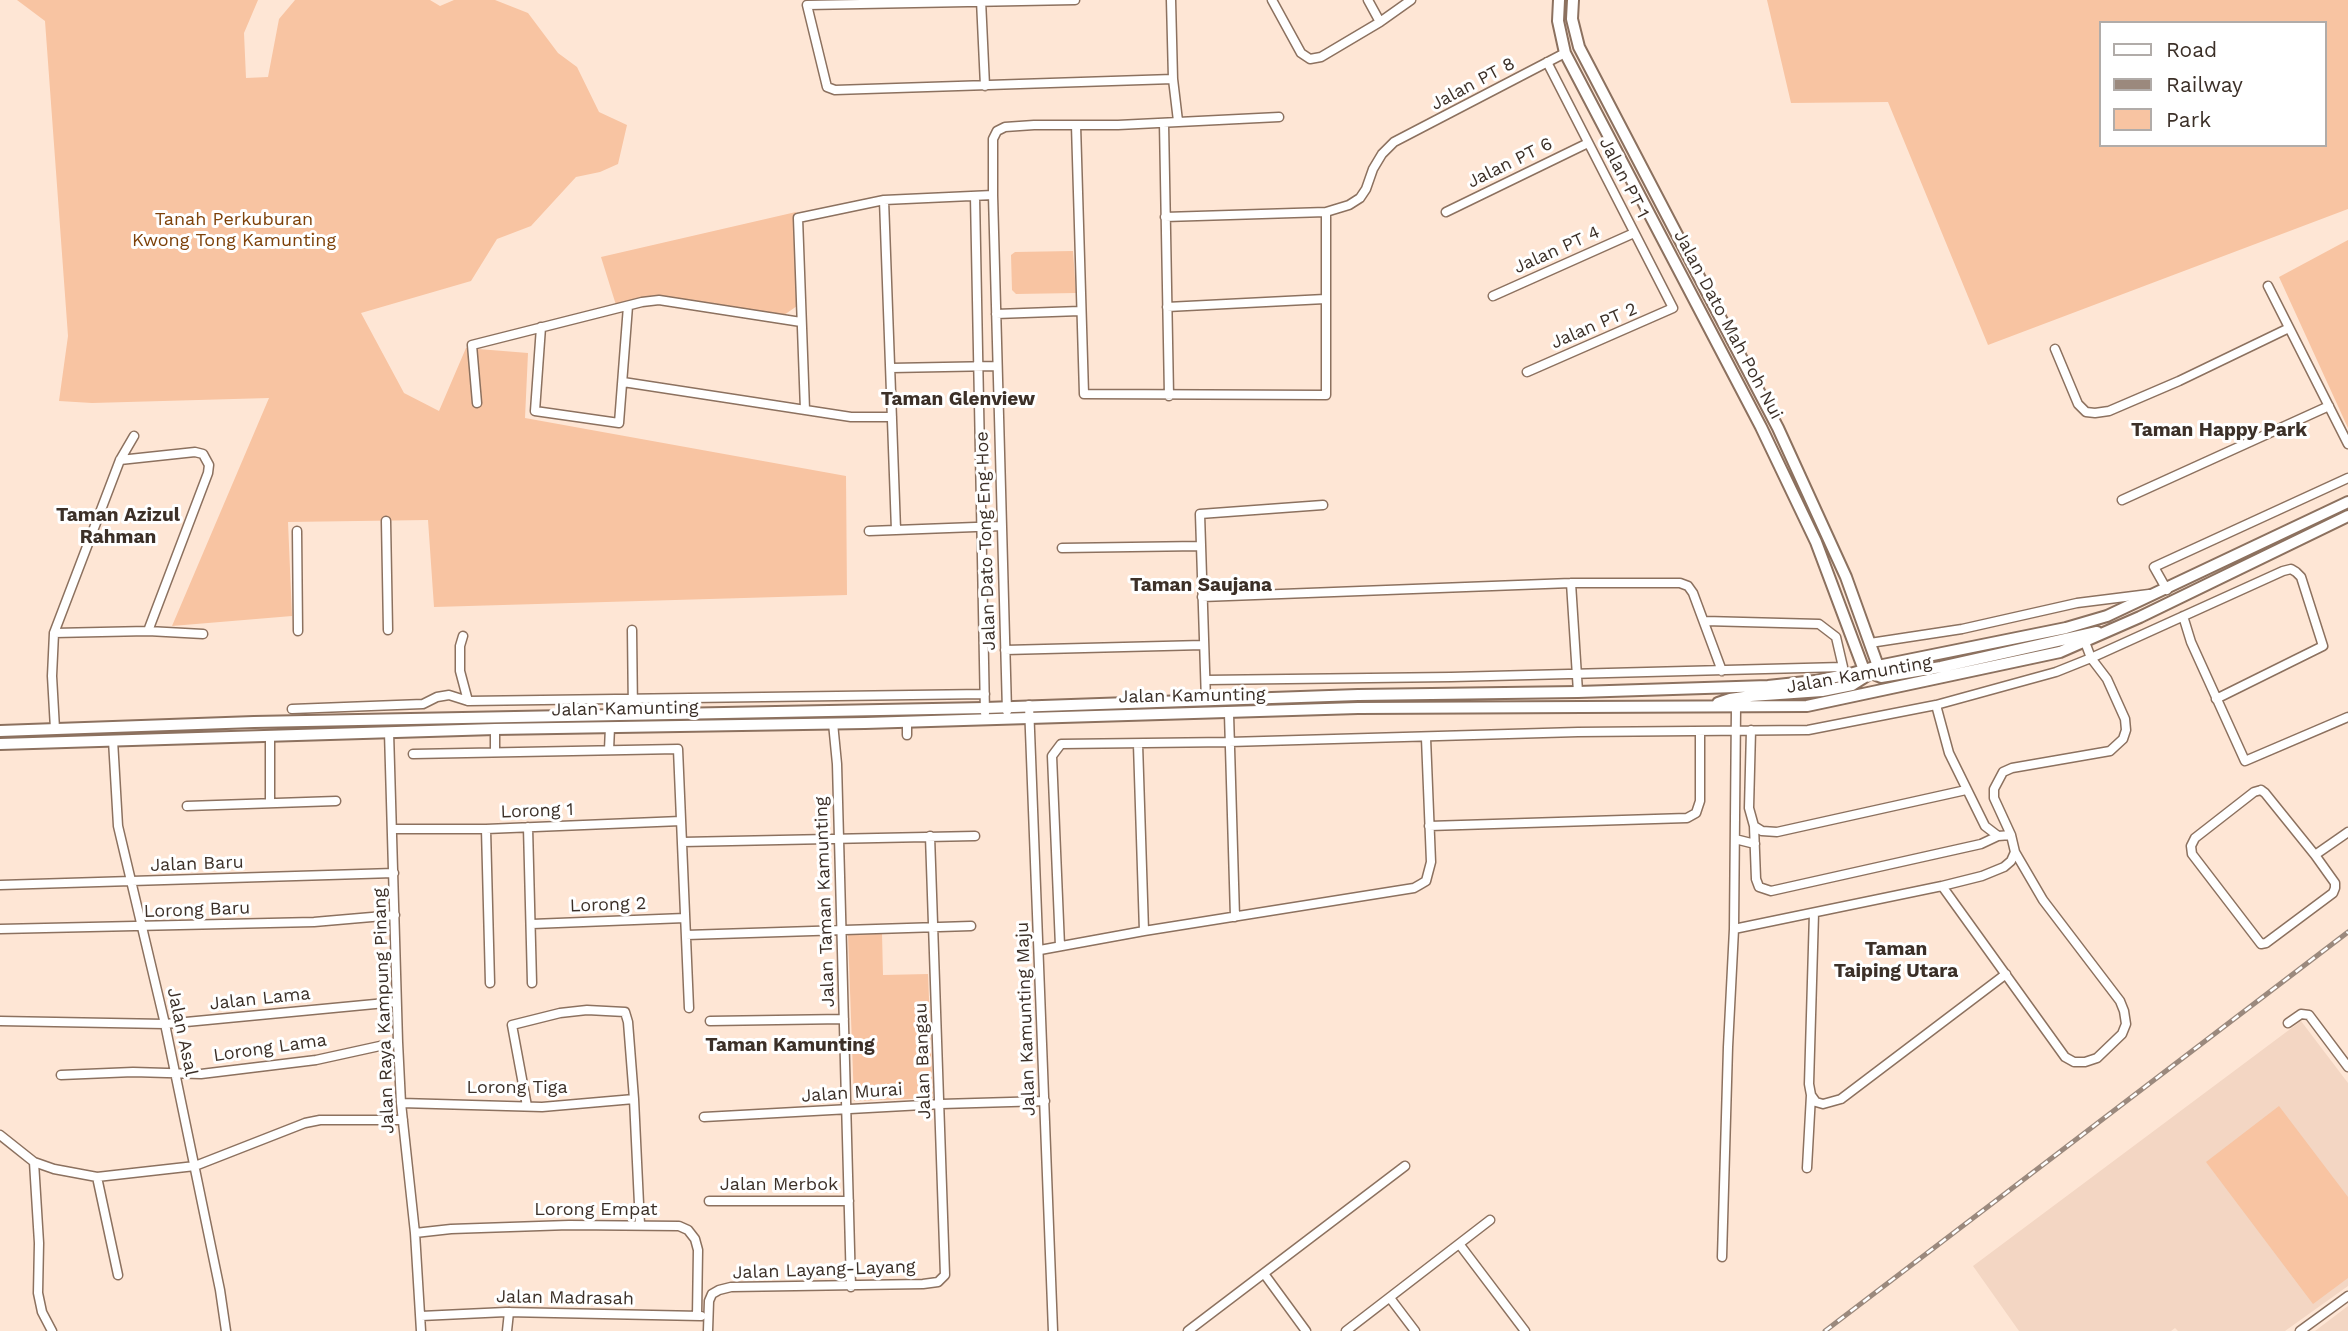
<!DOCTYPE html>
<style>
body{margin:0}
#map{position:relative;width:2348px;height:1331px;overflow:hidden;background:#fee6d5;font-family:"Work Sans",sans-serif}
canvas{display:block}
.legend{position:absolute;left:2099px;top:21px;width:228px;height:126px;box-sizing:border-box;background:#fff;border:2px solid #b1aca9;margin:0;padding:9px 12px;list-style:none;font-size:21px;color:#3c3028}
.legend li{display:flex;align-items:center;gap:14px;height:35px}
.legend b{width:35px;border:2px solid #b1aca9}
</style>
<div id="map">
<canvas width="2348" height="1331"></canvas>
<ul class="legend">
<li><b style="height:9px;background:#fff"></b>Road</li>
<li><b style="height:9px;background:#9b897d"></b>Railway</li>
<li><b style="height:19px;background:#f8c4a2"></b>Park</li>
</ul>
</div>
<script>
const ctx = document.querySelector('canvas').getContext('2d');
ctx.lineJoin = 'round';
function paint(path, color) {
  ctx.fillStyle = color;
  ctx.fill(path, 'evenodd');
}
function shape(rows) {
  const path = new Path2D();
  for (const r of rows) {
    path.moveTo(r[0], r[1]);
    for (let i = 2; i < r.length; i += 2) path.lineTo(r[i], r[i + 1]);
  }
  return path;
}
function stroke(path, color, width, dash) {
  ctx.strokeStyle = color;
  ctx.lineWidth = width;
  ctx.lineCap = dash ? 'butt' : 'round';
  ctx.setLineDash(dash || []);
  ctx.stroke(path);
}
function label(font, color, halo, rows, align = 'center') {
  ctx.font = font + ' "Work Sans",sans-serif';
  ctx.lineWidth = 6;
  ctx.setLineDash([]);
  ctx.textBaseline = 'middle';
  ctx.strokeStyle = halo;
  ctx.fillStyle = color;
  for (const [text, x, y, turn = 0] of rows) {
    ctx.save();
    ctx.translate(x, y);
    ctx.rotate((+turn || 0) * Math.PI / 180);
    ctx.textAlign = isNaN(turn) ? turn : align;
    if (halo) ctx.strokeText(text, 0, 0);
    ctx.fillText(text, 0, 0);
    ctx.restore();
  }
}
paint(shape([
 [2301,1021,2348,1083,2348,1286,2285,1331,2178,1331,2175,1328,2171,1331,2019,1331,1973,1266],
 [2348,1306,2348,1331,2315,1331]
]), '#f3d6c3');
paint(shape([
 [17,0,258,0,244,33,246,78,268,77,279,19,295,0,430,0,440,6,454,0,495,0,528,13,558,53,577,67,599,112,627,125,618,164,600,172,576,177,531,226,497,239,471,281,361,313,404,393,439,411,466,348,528,353,525,418,846,476,847,595,434,607,428,520,288,522,292,616,172,626,269,398,92,403,59,401,68,336,45,21],
 [1767,0,2348,0,2348,209,1988,345,1888,102,1791,103],
 [2101,23,2325,23,2325,145,2101,145],
 [796,212,797,306,784,315,656,296,616,305,601,257],
 [2348,240,2348,428,2279,277],
 [1073,251,1076,293,1016,294,1012,290,1011,255,1015,252],
 [882,933,883,975,928,974,933,1098,854,1101,848,935],
 [2279,1106,2348,1197,2348,1278,2313,1304,2206,1162]
]), '#f8c4a2');
const street = shape([
 [981,0,985,86],
 [1075,0,807,5,827,87,835,90,1173,79],
 [1171,0,1173,79,1178,121],
 [1272,0,1301,53,1310,59,1321,57,1380,22,1411,0],
 [1368,0,1380,22],
 [1164,123,1169,396],
 [1076,125,1084,394,1326,395,1326,212,1165,217],
 [975,196,985,713],
 [884,200,896,530],
 [1326,212,1349,205,1360,198,1366,189,1373,169,1382,154,1394,142,1565,53],
 [1446,212,1588,143],
 [2268,286,2348,444],
 [1493,296,1634,233],
 [1167,307,1325,299],
 [996,314,1080,311],
 [541,327,535,411,619,423,628,306],
 [2055,349,2078,404,2086,412,2095,413,2109,411,2179,381,2289,328],
 [891,368,997,366],
 [1527,372,1673,308,1547,62],
 [623,382,851,417,892,417],
 [477,403,472,345,642,302,659,300,801,322],
 [805,410,798,218,884,200,993,195],
 [120,460,195,452,203,454,209,465,208,473,148,631],
 [2122,500,2329,406],
 [386,521,388,630],
 [297,531,298,631],
 [869,531,1002,526],
 [1062,548,1200,546],
 [1571,583,1578,692],
 [2167,590,2154,567,2348,478],
 [1202,597,1571,583,1680,583,1688,586,1693,593,1722,671],
 [2183,616,2191,642,2245,761,2348,717],
 [632,630,633,713],
 [54,633,148,631,203,634],
 [463,636,460,646,460,671,468,701],
 [1870,643,1962,629,2077,603,2149,594],
 [1005,650,1203,645],
 [1206,680,1451,677,1843,667,1836,637,1819,624,1705,621],
 [1206,701,1200,514,1323,505],
 [1029,705,1053,1331],
 [1936,705,1949,753,1985,826,1998,836,2011,835],
 [292,709,423,704,437,697,449,695,468,701,985,694],
 [1007,711,993,195,993,139,997,131,1005,127,1034,125,1118,125,1279,117],
 [1229,714,1235,917],
 [833,723,837,764,851,1287],
 [55,729,52,676,54,633,120,460,134,436],
 [495,729,495,752],
 [1751,730,1749,808,1754,826,1762,831,1777,832,1966,790],
 [389,732,398,1042,401,1103,415,1233,421,1331],
 [270,735,270,803],
 [907,735,907,721],
 [113,740,118,826,165,1024,220,1290,226,1331],
 [1138,744,1144,931],
 [609,750,610,727],
 [413,754,678,749,689,1008],
 [2261,790,2265,793,2315,855,2335,883,2335,888,2333,893,2266,943,2261,944,2192,854,2191,846,2195,838,2254,792,2261,790],
 [187,806,336,801],
 [1429,826,1687,818,1696,813,1700,801,1700,732],
 [1754,826,1756,879,1759,887,1771,891,1981,844,1998,836],
 [528,827,532,983],
 [393,829,486,829,681,821],
 [486,829,490,983],
 [1735,839,1755,844],
 [682,842,975,836],
 [2315,855,2348,832],
 [0,885,394,873],
 [1942,886,2065,1057,2074,1062,2085,1062,2097,1058,2122,1034,2126,1024,2124,1011,2120,1001,2043,900,2015,852],
 [1814,913,1809,1084,1811,1095,1816,1102,1823,1104,1841,1099,2006,974],
 [532,924,685,918],
 [0,929,314,922,395,915],
 [1734,929,1942,886,1982,876,2004,867,2011,861,2015,852,2011,835,1994,798,1994,789,2003,772,2012,768,2110,751,2123,739,2126,730,2125,719,2107,679,2091,658,2283,571,2291,569,2296,572,2301,577,2323,646,2216,699],
 [686,935,971,926],
 [1060,946,1052,756,1061,744,1229,742,1578,732,1808,730,1936,705,2056,672,2091,658,2085,642],
 [1040,950,1144,931,1414,888,1421,884,1426,881,1431,862,1426,738],
 [0,1021,165,1024,396,1002],
 [710,1021,844,1019],
 [2288,1023,2301,1014,2309,1015,2348,1067],
 [61,1075,133,1072,201,1074,316,1060,398,1042],
 [401,1103,542,1107,634,1099],
 [527,1106,512,1025,560,1013,587,1010,625,1012,628,1022,634,1099,640,1225],
 [704,1117,941,1104,1045,1101],
 [0,1135,34,1162,54,1169,97,1177,195,1166,305,1123,320,1120,403,1120],
 [34,1162,39,1243,38,1293,42,1312,52,1331],
 [1807,1168,1811,1095],
 [97,1177,118,1275],
 [709,1201,849,1201],
 [415,1233,451,1229,569,1225,679,1226,688,1230,695,1239,698,1250,697,1316],
 [1460,1245,1525,1331],
 [1722,1257,1728,1047,1734,929,1736,707],
 [1265,1275,1306,1331],
 [1390,1298,1415,1331],
 [421,1316,506,1312,701,1316],
 [507,1331,509,1312],
 [708,1331,709,1301,712,1294,719,1290,731,1287,923,1284,938,1282,945,1275,930,836],
 [1188,1331,1405,1166],
 [1346,1331,1490,1220],
 [2300,1331,2348,1296]
]);
const secondary = shape([
 [1559,0,1558,21,1565,53,1761,427,1816,542,1864,670],
 [1573,0,1572,19,1579,47,1778,428,1846,577,1878,666],
 [1864,670,1881,677,1941,667,2097,632],
 [1718,703,1730,699,1751,696,1822,691,1852,685,1874,671],
 [0,731,254,722,985,708,1358,695,1578,692,1768,686,1815,681,1850,674,1878,666,2066,628,2107,616,2348,502],
 [0,744,495,729,865,723,1358,708,1807,706,2060,652,2140,617,2348,516]
]);
stroke(street, '#8c715f', 11);
stroke(secondary, '#8c715f', 14);
stroke(street, '#fff', 8);
stroke(secondary, '#fff', 10);
const rail = shape([
 [1825,1331,2348,932]
]);
stroke(rail, '#9b897d', 5);
stroke(rail, '#fff', 2.5, [8]);
label('18px', '#3c3028', '#fff', [
 ["Jalan PT 8",1473,84,-28],
 ["Jalan PT 6",1510,163,-26],
 ["Jalan PT 1",1624,178,63],
 ["Jalan PT 4",1557,250,-24],
 ["Jalan Dato Mah Poh Nui",1728,325,62],
 ["Jalan PT 2",1594,326,-23],
 ["Jalan Dato Tong Eng Hoe",986,541,-92],
 ["Jalan Kamunting",1859,675,-10],
 ["Jalan Kamunting",1192,696,-1],
 ["Jalan Kamunting",625,709,-1],
 ["Lorong 1",537,811,-2],
 ["Jalan Baru",197,864,-2],
 ["Jalan Taman Kamunting",825,902,-92],
 ["Lorong 2",608,905,-2],
 ["Lorong Baru",197,910,-2],
 ["Jalan Lama",260,999,-6],
 ["Jalan Raya Kampung Pinang",384,1011,-92],
 ["Jalan Kamunting Maju",1026,1019,-92],
 ["Jalan Asal",182,1032,78],
 ["Lorong Lama",270,1048,-8],
 ["Jalan Bangau",923,1061,-92],
 ["Lorong Tiga",517,1088],
 ["Jalan Murai",852,1093,-4],
 ["Jalan Merbok",779,1185],
 ["Lorong Empat",596,1210],
 ["Jalan Layang-Layang",824,1270,-2],
 ["Jalan Madrasah",565,1298,1]
]);
label('18px', '#7d4109', '#fff', [
 ["Tanah Perkuburan",234,220],
 ["Kwong Tong Kamunting",234,241]
]);
label('bold 19px', '#3c3028', '#fff', [
 ["Taman Glenview",958,399],
 ["Taman Happy Park",2219,430],
 ["Taman Azizul",118,515],
 ["Rahman",118,537],
 ["Taman Saujana",1201,585],
 ["Taman",1896,949],
 ["Taiping Utara",1896,971],
 ["Taman Kamunting",790,1045]
]);
</script>
